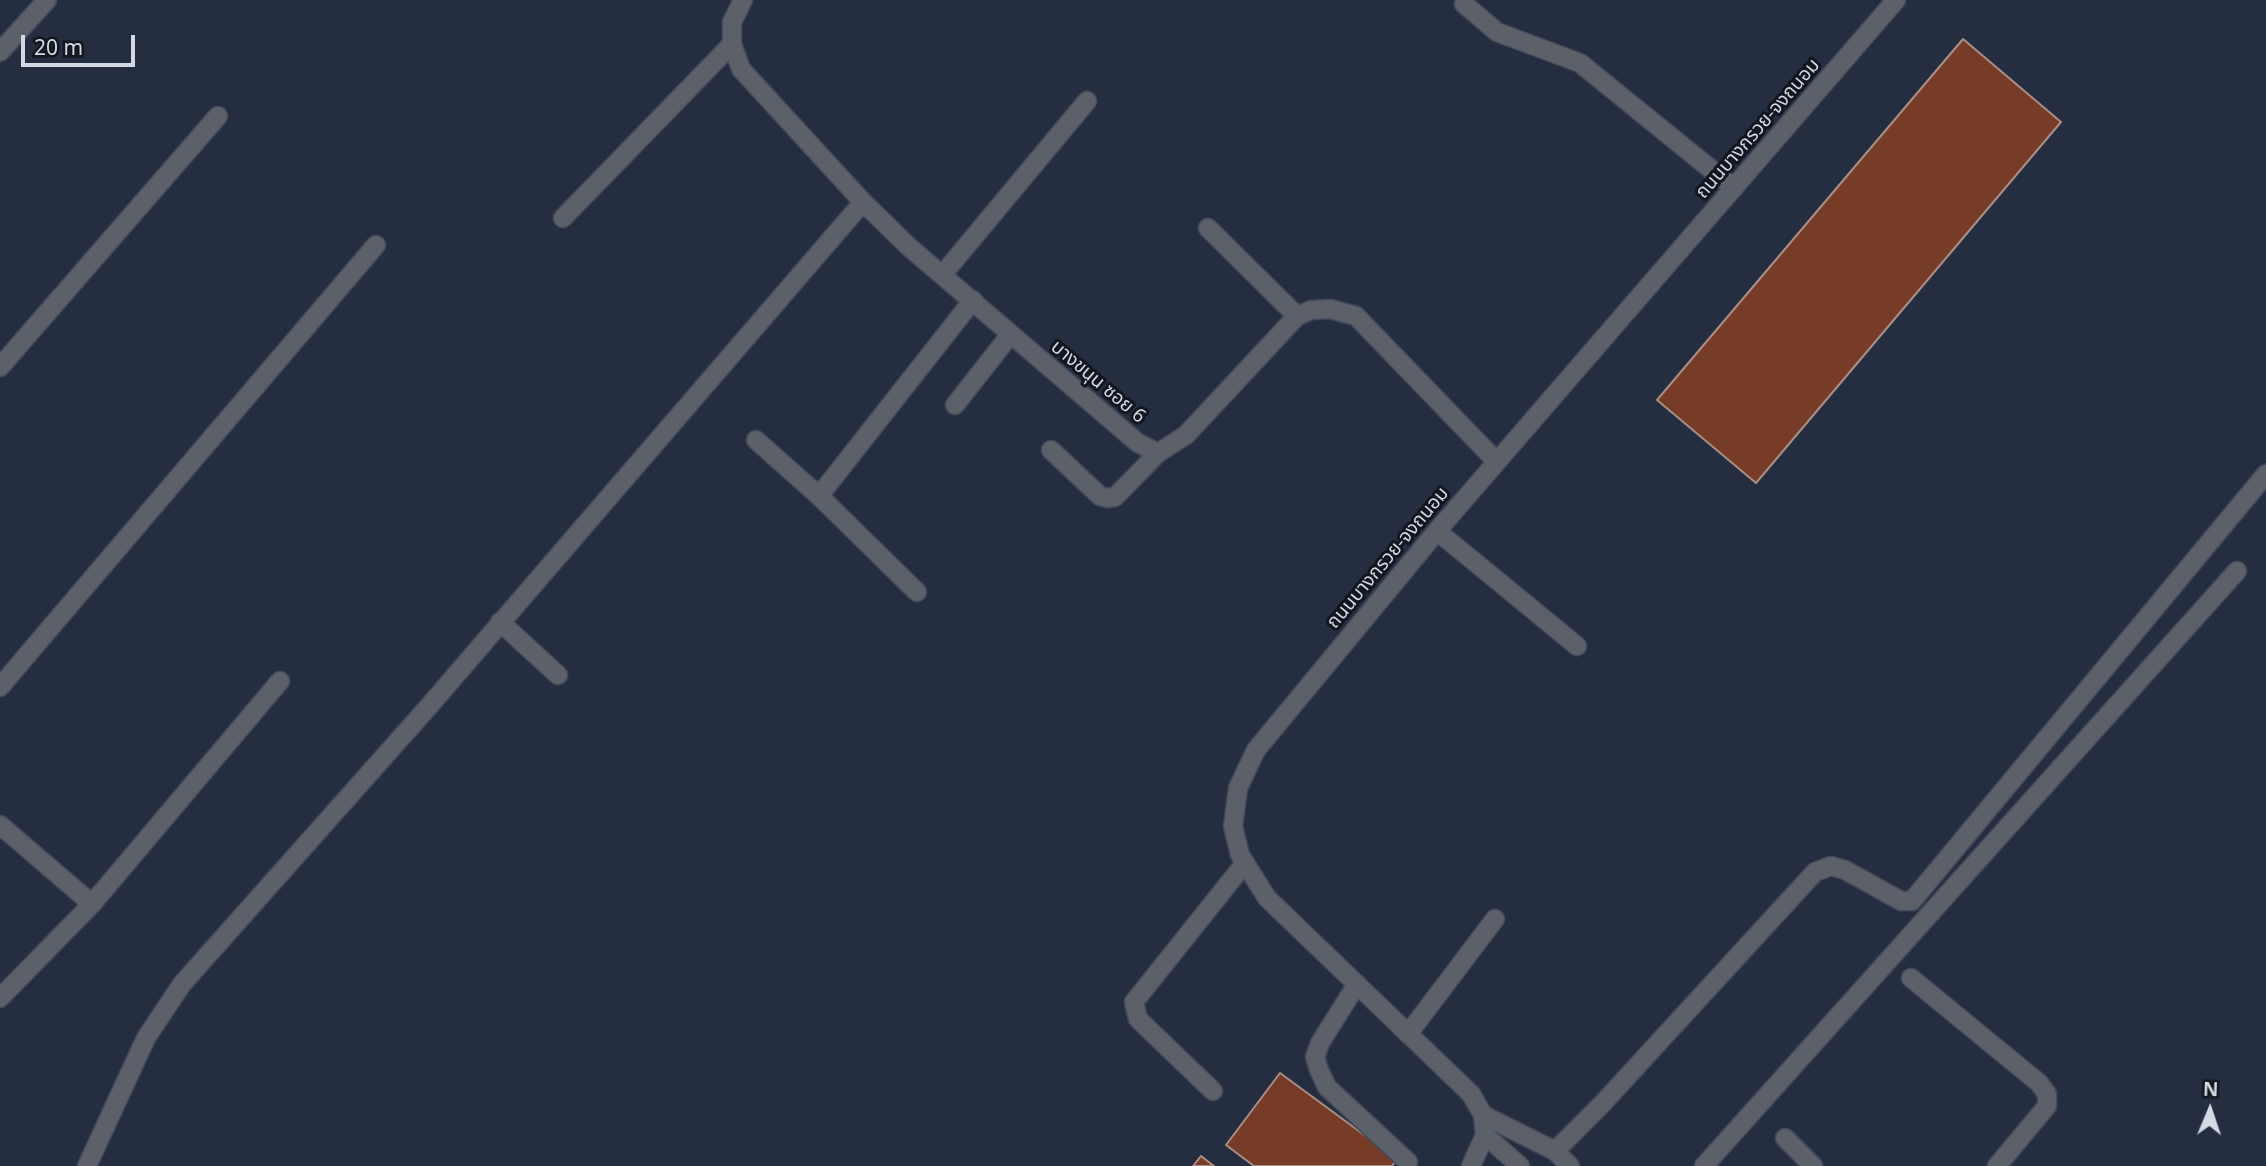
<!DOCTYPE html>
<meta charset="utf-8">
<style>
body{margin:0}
#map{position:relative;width:2266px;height:1166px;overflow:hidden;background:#252e40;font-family:"Noto Sans",sans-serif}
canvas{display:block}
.north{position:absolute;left:2175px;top:1075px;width:70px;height:70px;-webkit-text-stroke:5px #12161e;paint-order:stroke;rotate:2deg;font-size:19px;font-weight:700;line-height:28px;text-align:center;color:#d3d9e5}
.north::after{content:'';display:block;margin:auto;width:24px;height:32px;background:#d3d9e5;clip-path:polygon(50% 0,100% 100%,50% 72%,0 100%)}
.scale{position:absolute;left:21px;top:35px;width:114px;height:32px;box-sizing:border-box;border:4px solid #d3d9e5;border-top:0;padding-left:9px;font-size:21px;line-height:24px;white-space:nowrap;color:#d3d9e5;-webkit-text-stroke:5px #12161e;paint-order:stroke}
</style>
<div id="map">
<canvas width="2266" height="1166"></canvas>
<div class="north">N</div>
<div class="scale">20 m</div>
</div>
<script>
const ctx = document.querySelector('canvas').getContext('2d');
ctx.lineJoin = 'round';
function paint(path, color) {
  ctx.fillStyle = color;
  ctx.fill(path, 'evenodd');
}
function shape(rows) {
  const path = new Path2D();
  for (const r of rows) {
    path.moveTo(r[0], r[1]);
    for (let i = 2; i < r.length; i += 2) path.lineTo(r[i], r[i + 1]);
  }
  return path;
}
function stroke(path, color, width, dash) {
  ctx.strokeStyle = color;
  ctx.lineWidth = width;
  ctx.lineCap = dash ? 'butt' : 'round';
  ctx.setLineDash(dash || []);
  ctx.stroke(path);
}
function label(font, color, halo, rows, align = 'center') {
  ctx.font = font + ' "Noto Sans","Noto Sans Thai",sans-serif';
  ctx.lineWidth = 6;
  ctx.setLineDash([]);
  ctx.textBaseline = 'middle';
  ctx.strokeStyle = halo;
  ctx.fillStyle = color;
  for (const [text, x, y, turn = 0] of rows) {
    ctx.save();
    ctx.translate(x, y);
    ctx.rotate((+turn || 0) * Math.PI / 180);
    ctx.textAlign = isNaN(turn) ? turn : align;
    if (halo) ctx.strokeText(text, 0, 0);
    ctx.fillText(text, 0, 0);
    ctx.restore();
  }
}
const building = shape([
 [1963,39,2061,122,1756,483,1657,400,1963,39],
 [1280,1073,1397,1159,1392,1166,1254,1166,1226,1145,1280,1073],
 [1201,1156,1214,1166,1193,1166,1201,1156]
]);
paint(building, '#773c28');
stroke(building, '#a98e85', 2);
const service = shape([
 [1464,4,1497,32,1580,63,1734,188],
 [563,218,732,44],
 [1208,228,1297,316],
 [943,274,1087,101],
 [955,405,1010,335],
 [756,440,819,496,973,300],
 [1051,450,1100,496,1108,498,1115,497,1158,453],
 [819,496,917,592],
 [1437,531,1577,646],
 [500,622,558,675],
 [1357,984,1320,1043,1315,1057,1319,1070,1327,1087,1408,1162],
 [1408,1034,1495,919],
 [1213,1091,1138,1019,1134,1002,1245,863],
 [1483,1115,1555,1151,1603,1103,1815,872,1831,866,1845,870,1901,901,1912,901,2266,474],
 [1555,1151,1570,1166],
 [1704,1166,2237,571]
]);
const minor = shape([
 [743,0,732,22,732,44,741,69,863,202,908,246,1138,443,1158,453,1186,435,1297,316,1311,310,1330,309,1356,316,1496,461],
 [0,52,47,0],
 [0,367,218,116],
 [0,687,376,245],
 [0,825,92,904],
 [1911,978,2039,1083,2047,1094,2047,1106,1997,1166],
 [0,998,92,904,280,681],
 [1485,1135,1520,1166],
 [1785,1138,1813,1166],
 [87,1166,146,1038,182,984,430,705,863,202]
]);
const tertiary = shape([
 [1471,1166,1485,1135,1483,1115,1471,1094,1267,898,1240,855,1233,826,1238,788,1256,750,1437,531,1896,0]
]);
stroke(service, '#41495a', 21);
stroke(minor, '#41495a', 21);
stroke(tertiary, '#41495a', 21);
stroke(service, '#5b6069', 18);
stroke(minor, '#5b6069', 18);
stroke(tertiary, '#5b6069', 18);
label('19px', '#d3d9e5', '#12161e', [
 ["ถนนบางกรวย-จงถนอม",1758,129,-49],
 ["บางขนุน ซอย 6",1098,382,40],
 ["ถนนบางกรวย-จงถนอม",1388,558,-50]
]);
</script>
